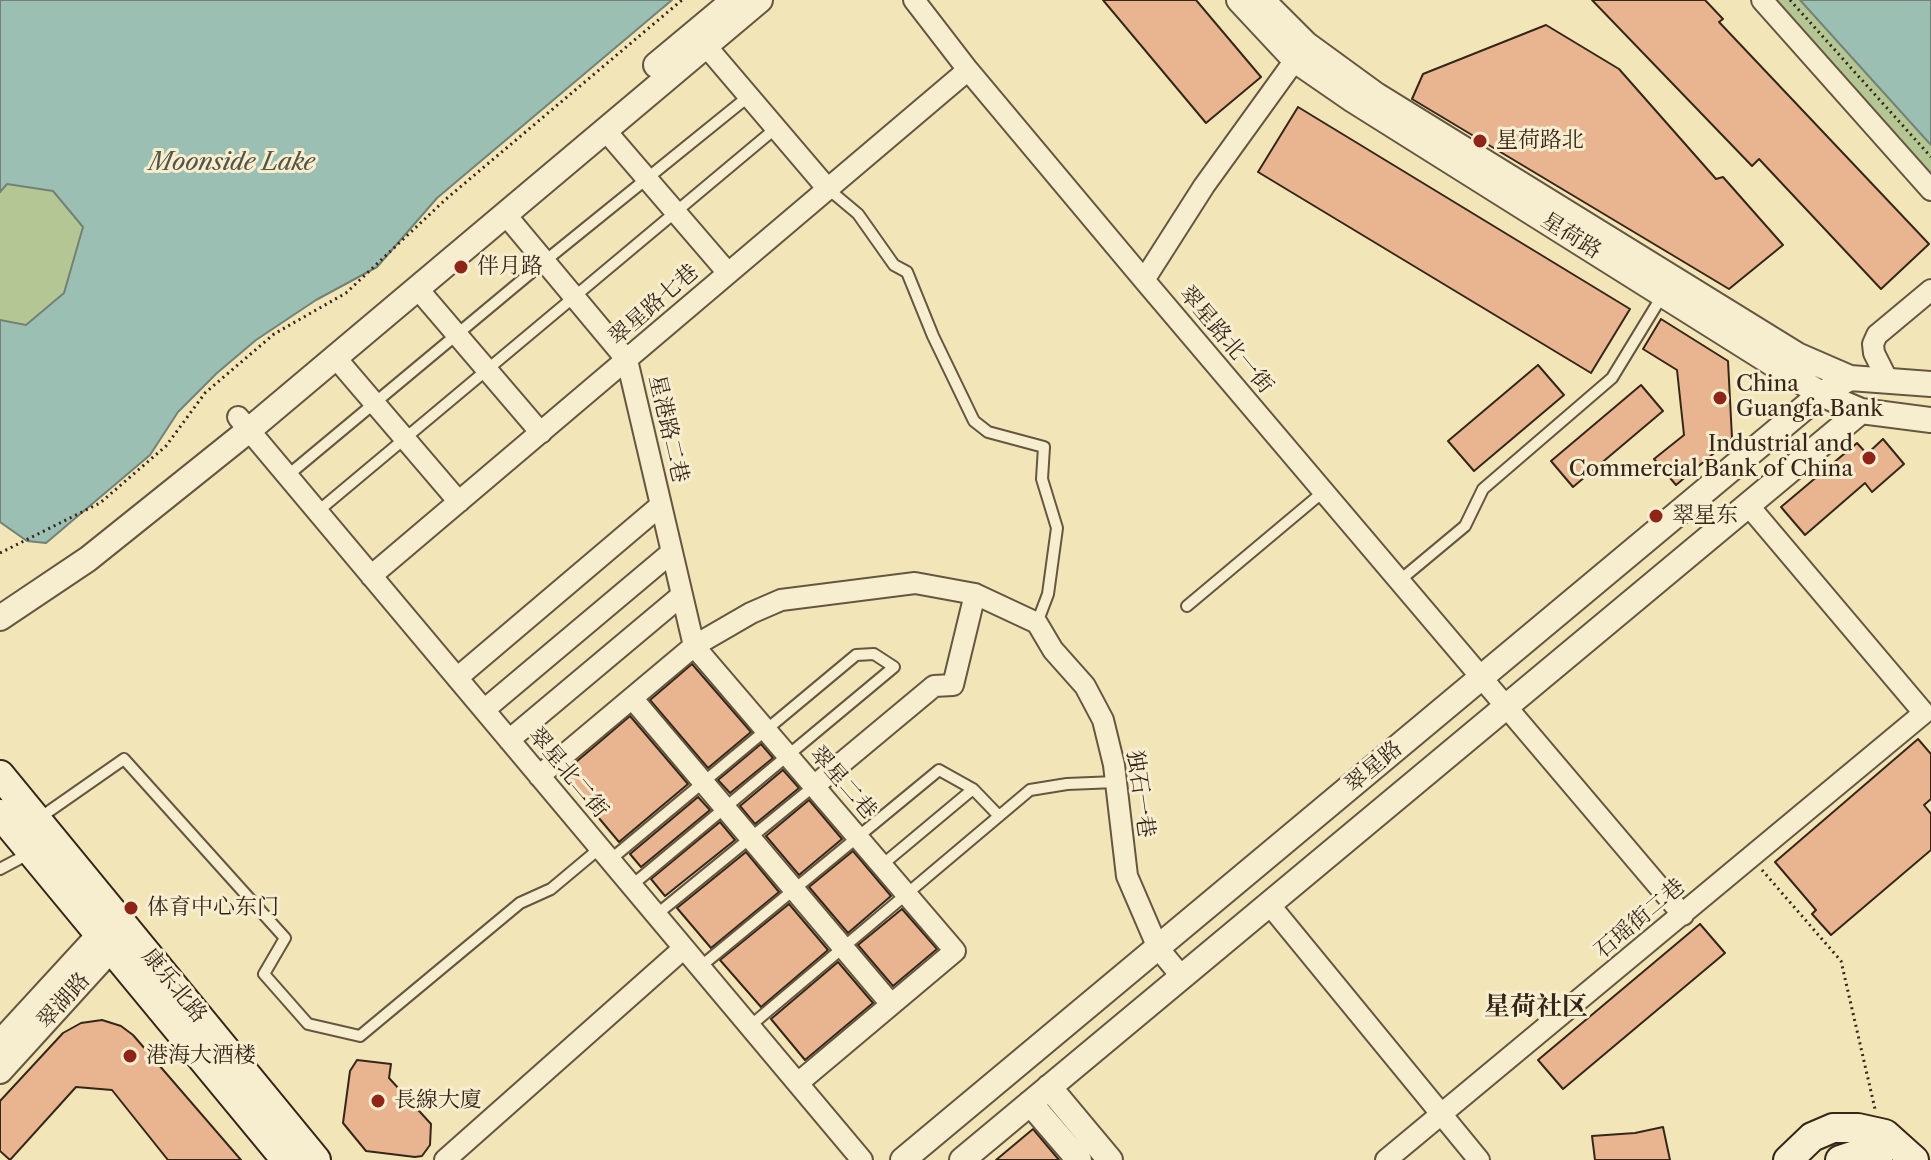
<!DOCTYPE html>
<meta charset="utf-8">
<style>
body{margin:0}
canvas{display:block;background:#f2e5b7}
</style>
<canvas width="1931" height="1160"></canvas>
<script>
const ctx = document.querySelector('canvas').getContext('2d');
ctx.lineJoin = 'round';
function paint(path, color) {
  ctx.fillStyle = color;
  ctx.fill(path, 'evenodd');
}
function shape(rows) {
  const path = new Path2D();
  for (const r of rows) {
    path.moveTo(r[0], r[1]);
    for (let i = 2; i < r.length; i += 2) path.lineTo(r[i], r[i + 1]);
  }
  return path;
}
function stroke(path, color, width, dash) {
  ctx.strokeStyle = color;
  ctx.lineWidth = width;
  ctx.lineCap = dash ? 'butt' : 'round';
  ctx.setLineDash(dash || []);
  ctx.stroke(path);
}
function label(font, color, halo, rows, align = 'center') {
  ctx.font = font + ' "Libre Caslon Text","Noto Serif SC",serif';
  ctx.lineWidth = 6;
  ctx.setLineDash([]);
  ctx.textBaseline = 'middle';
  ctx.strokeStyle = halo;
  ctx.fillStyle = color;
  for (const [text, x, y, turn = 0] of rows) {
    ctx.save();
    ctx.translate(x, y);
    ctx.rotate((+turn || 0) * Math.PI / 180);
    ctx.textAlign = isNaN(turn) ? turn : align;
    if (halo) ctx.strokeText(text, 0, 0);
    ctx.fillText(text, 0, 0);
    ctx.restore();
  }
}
paint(shape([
 [1768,0,1800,0,1931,145,1931,189],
 [7,184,53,191,83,227,64,292,26,325,0,320,0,192]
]), '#b4c693');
const water = shape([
 [0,0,672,0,437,198,377,267,316,300,256,340,217,373,178,412,150,455,46,543,27,541,0,522,0,320,26,325,64,293,83,227,53,191,7,184,0,192,0,0],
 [1800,0,1931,0,1931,145,1800,0]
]);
paint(water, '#9bbfb2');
stroke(water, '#738275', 2);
const building = shape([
 [1103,0,1196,0,1261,77,1206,123,1103,0],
 [1592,0,1705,0,1723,19,1719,22,1929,244,1881,289,1759,159,1752,166,1592,0],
 [1546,25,1619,69,1716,179,1723,177,1783,245,1729,289,1412,99,1423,74,1546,25],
 [1298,107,1630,309,1591,373,1258,172,1298,107],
 [1661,319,1728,361,1732,438,1676,485,1654,459,1684,435,1677,370,1643,349,1661,319],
 [1538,365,1564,395,1474,471,1448,441,1538,365],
 [1641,385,1663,411,1573,487,1551,461,1641,385],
 [1883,439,1904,464,1872,492,1865,483,1805,535,1781,507,1857,443,1867,454,1883,439],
 [692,664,751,732,708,768,650,700,692,664],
 [630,716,688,784,619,842,562,774,630,716],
 [1918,739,1931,754,1931,799,1924,805,1931,814,1931,850,1831,935,1812,914,1816,910,1775,862,1918,739],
 [761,744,773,758,730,793,718,780,761,744],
 [783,770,799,788,755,824,740,806,783,770],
 [698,797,710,810,641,867,630,854,698,797],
 [809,800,842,839,799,875,766,836,809,800],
 [720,822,735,840,665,896,651,879,720,822],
 [853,851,891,896,848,933,809,887,853,851],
 [746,852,779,892,711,948,677,908,746,852],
 [789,904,828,950,761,1007,720,960,789,904],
 [902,909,937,949,893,986,858,945,902,909],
 [1700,924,1725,953,1563,1089,1538,1060,1700,924],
 [838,962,873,1003,805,1060,771,1019,838,962],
 [102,1020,121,1026,133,1035,241,1160,168,1160,112,1090,76,1087,10,1160,0,1151,0,1101,63,1033,81,1023,102,1020],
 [357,1060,391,1064,389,1078,431,1124,430,1145,422,1156,415,1157,366,1151,343,1123,350,1071,357,1060],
 [1663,1127,1670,1160,1595,1160,1592,1136,1635,1133,1663,1127],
 [1033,1129,1059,1160,996,1160,1033,1129]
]);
paint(building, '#e8b590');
stroke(building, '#36261a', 2);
const service = shape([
 [827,188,858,214,894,265,907,272,933,336,974,421,988,432,1044,447,1042,479,1057,528,1048,594,1037,623],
 [287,476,545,261,749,96],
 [317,512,776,128],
 [1399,581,1465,526,1483,489,1612,378,1662,296],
 [1187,606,1323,492],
 [38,819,124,759,285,938,264,974,308,1024,360,1036,520,903,551,889,600,848],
 [610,860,856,655,874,654,894,667,631,886],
 [882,865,973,789],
 [0,869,30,853],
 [656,915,814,786],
 [700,967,939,770,973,789,999,816],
 [750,1026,1030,790,1067,784,1116,782]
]);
const minor = shape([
 [914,0,968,70,1144,280,1683,915],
 [1762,0,1931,190],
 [706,46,827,188],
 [605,130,728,273],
 [505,214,627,360,694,646,955,951,798,1083],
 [1144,280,1204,186,1295,60],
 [417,288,541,433],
 [335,357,459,502],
 [1888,381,1874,353,1873,344,1877,335,1931,290],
 [238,417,862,1160],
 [371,576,968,70],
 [457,678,661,505],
 [632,698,891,1004],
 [484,710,672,552],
 [509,740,682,595],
 [539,776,694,646,751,613,781,600,915,583,975,594,1037,623,1053,650,1085,686,1103,720,1114,765,1127,876,1158,948,1182,977],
 [814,786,934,686,953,685,975,594],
 [1269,904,1479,1160],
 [445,1160,684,948],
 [1386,1160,1924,713,1748,505]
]);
const tertiary = shape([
 [1239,0,1295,60,1353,100,1821,394,1861,411,1931,420],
 [1262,0,1306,44,1376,95,1797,355,1850,378,1931,384],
 [656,65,734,0],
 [0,618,88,559,249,430,760,0],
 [0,1043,112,921],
 [0,1071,122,937],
 [1049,1087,1110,1160],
 [1030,1103,1079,1160],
 [903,1160,1821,394,1850,378],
 [962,1160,1861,411]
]);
const secondary = shape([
 [0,775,316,1160],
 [0,814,286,1160],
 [1788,1160,1812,1137,1833,1128,1858,1128,1885,1134,1914,1160],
 [1840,1160,1855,1155,1878,1160]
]);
stroke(service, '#655641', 14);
stroke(minor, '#655641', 24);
stroke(tertiary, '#655641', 28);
stroke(secondary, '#36261a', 32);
stroke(shape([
 [1790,0,1931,157],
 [0,553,100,503,166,446,205,393,274,334,346,293,446,199,682,0],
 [1762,870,1841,961,1875,1109]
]), '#36261a', 3, [2, 4]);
stroke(service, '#f7eed0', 10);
stroke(minor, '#f7eed0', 20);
stroke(tertiary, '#f7eed0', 24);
stroke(secondary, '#f7eed0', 28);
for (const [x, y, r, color] of [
 [1480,141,8,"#8f2418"],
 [461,267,8,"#8f2418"],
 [1720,398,8,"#8f2418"],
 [1869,458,8,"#8f2418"],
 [1656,516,8,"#8f2418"],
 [131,908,8,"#8f2418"],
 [130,1056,8,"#8f2418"],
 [378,1101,8,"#8f2418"]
]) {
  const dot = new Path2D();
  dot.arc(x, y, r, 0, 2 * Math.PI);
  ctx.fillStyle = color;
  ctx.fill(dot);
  stroke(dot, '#f7eed0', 3);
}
label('22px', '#36261a', '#f7eed0', [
 ["星荷路北",1496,141],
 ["伴月路",477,267],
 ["China",1736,385],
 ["Guangfa Bank",1736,410],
 ["Industrial and",1853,445,"right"],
 ["Commercial Bank of China",1853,470,"right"],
 ["翠星东",1672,516],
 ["体育中心东门",147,908],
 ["港海大酒楼",146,1056],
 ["長線大廈",394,1101]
], 'left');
label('22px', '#36261a', '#f7eed0', [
 ["星荷路",1571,236,32],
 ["翠星路七巷",654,305,-41],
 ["翠星路北一街",1226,340,50],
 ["星港路二巷",668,429,77],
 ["翠星路",1374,767,-40],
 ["翠星北二街",568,773,50],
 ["翠星二巷",843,783,49],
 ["独石一巷",1140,794,82],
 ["石瑶街二巷",1640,919,-40],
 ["康乐北路",174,986,51],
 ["翠湖路",64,1001,-48]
]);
label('italic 24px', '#545448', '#f7eed0', [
 ["Moonside Lake",232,163]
]);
label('bold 26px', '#36261a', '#f7eed0', [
 ["星荷社区",1536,1007]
]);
</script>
